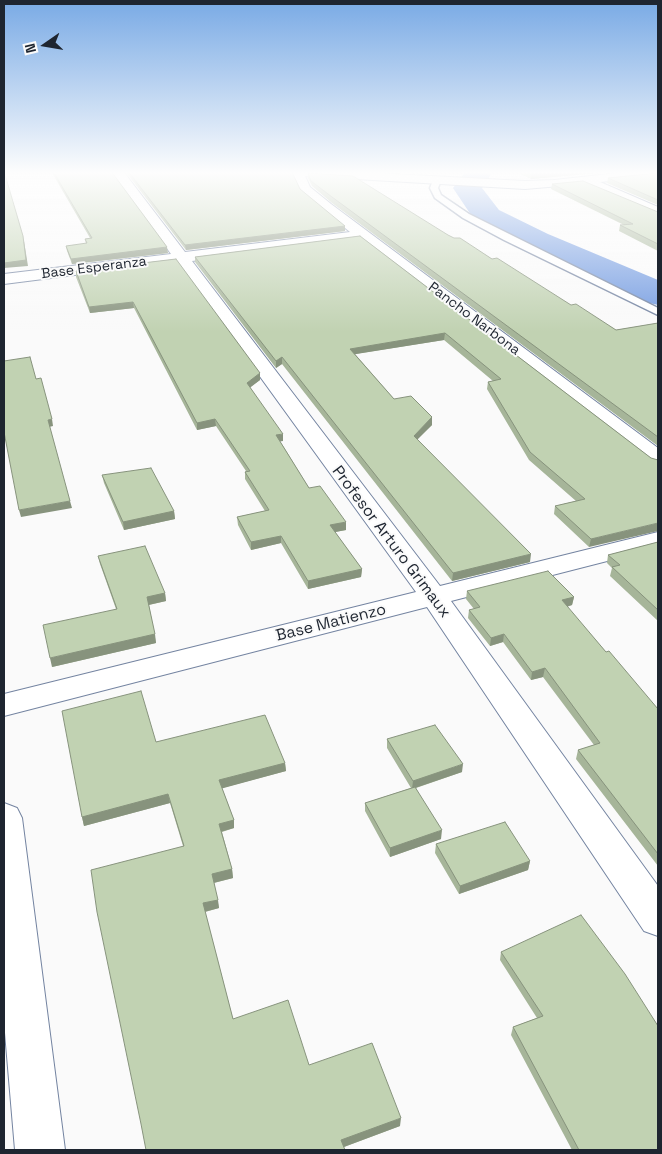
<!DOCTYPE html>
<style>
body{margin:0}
#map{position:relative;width:662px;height:1154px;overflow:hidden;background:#fafafa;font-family:"Space Grotesk",sans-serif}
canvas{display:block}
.frame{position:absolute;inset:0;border:5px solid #1e2530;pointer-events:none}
.north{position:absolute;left:20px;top:20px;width:50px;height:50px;-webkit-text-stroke:4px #fafafa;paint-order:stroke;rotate:257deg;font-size:14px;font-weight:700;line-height:20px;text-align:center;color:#1e2530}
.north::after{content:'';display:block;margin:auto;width:18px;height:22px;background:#1e2530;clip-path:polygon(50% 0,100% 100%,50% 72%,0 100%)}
</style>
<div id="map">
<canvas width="662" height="1154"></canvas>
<div class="frame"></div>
<div class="north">N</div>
</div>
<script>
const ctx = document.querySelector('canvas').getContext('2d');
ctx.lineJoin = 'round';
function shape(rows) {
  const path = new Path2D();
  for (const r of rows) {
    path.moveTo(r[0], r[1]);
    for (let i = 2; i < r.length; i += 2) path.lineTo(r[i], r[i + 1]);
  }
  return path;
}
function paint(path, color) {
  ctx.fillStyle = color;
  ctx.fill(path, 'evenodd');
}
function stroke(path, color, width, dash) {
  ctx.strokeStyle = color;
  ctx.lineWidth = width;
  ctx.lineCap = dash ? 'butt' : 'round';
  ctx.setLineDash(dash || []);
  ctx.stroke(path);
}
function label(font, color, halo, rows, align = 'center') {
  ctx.font = font + ' "Space Grotesk",sans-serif';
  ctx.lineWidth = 4;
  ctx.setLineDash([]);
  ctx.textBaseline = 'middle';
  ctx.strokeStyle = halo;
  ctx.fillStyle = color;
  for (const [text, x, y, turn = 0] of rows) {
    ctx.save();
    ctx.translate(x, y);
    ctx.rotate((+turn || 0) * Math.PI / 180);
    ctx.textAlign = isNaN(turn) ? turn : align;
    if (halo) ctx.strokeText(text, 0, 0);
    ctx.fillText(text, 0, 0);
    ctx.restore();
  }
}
paint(shape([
 [466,171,493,171,482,188,499,210,548,234,658,280,658,305,645,302,524,248,477,224,453,188,466,171]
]), '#739be1');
const lane = shape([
 [434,178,441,180,438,188,441,195,469,214,658,308,658,315,504,240,463,218,435,198,430,188,434,178]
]);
const street = shape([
 [111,171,123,171,185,252,350,232,301,192,293,175,282,174,280,171,337,171,525,181,554,180,637,171,658,171,658,176,600,182,658,207,658,216,583,184,525,189,305,176,310,187,331,204,658,448,658,466,650,464,360,240,192,261,440,586,658,532,658,548,451,601,658,886,658,936,644,931,427,607,4,716,4,694,416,592,177,262,4,284,4,274,171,254,111,171],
 [4,803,17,808,22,818,65,1150,15,1150,4,1021,4,803]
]);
stroke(lane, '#7484a1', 3);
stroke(street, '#7484a1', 2);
paint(lane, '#fff');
paint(street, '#fff');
paint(shape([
 [51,171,111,171,168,253,72,264,67,251,66,246,86,244,85,239,90,238],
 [125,171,282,171,300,189,345,231,186,250],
 [368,171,412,171,412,173],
 [514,171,619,171,531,179],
 [308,173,448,235,492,259,571,305,616,330,658,323,658,446,332,203,312,186,308,178],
 [658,173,658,205,607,183,608,178],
 [552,184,658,212,658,251,619,231,620,225,624,225,551,189],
 [360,236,651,458,589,547,554,514,555,506,576,501,529,460,487,389,488,382,493,381,444,340,355,354,394,399,432,417,432,425,417,439,530,562,452,581,282,364,276,368,195,262,195,257],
 [176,259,260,380,250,387,283,441,280,441,309,488,346,530,335,532,362,569,361,577,308,589,281,543,251,550,238,525,237,517,265,511,245,479,245,472,246,471,216,426,197,430,134,308,90,313,76,277,76,271],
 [102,475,174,511,175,519,124,530,104,483],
 [658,542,658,621,610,576,612,568,607,563,608,555],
 [98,556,165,593,166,601,149,605,156,643,52,667,116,609,100,564],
 [467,591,574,597,572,605,567,607,606,652,658,709,658,866,576,759,578,750,594,745,543,677,531,680,503,642,490,646,468,618,469,610,474,609,466,599],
 [387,739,462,772,416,788,441,839,390,857,365,811,365,803,411,788,387,748],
 [156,742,285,763,286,771,222,788,234,820,234,828,222,832,232,869,233,878,214,883,219,908,205,912,233,1019,309,1065,400,1126,344,1147,146,1150,183,846,170,803,84,826,82,817],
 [436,844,530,861,528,870,459,894,435,853],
 [501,952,658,1150,572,1150,511,1035,513,1027,537,1018,500,960]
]), '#a6b599');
paint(shape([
 [568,171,619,171,531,179,531,174],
 [345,226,345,231,186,250,185,245],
 [24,241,28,266,4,268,4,263],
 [167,247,168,253,72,264,71,259],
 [133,302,134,308,90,313,89,307],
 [445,333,444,340,350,355,350,349],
 [282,357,282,364,276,368,276,361],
 [260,373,260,380,247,390,247,383],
 [432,417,432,425,414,443,414,436],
 [52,419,53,426,49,427,48,420],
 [215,419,216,426,197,430,197,423],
 [283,434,283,441,277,442,276,435],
 [70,501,72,508,21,517,19,510],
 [174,511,175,519,124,530,123,522],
 [346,522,346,530,330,533,330,525],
 [658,523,658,531,589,547,591,539],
 [281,536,281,543,251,550,251,542],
 [531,554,530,562,452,581,453,573],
 [362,569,361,577,308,589,308,581],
 [165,593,166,601,148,605,147,597],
 [574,597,572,605,561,608,562,600],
 [155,634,156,643,52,667,50,658],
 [504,634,503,642,490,646,491,638],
 [545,668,543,677,531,680,532,672],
 [285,763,286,771,220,789,219,780],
 [463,764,462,772,412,789,413,781],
 [168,794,170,803,84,826,82,817],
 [234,820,234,828,220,832,219,824],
 [442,830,441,839,390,857,390,848],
 [530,861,528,870,459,894,460,886],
 [232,869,233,878,213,883,212,874],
 [218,900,219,908,204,912,203,903],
 [401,1118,400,1126,341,1148,341,1140]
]), '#87937d');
const building = shape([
 [4,171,23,236,26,260,4,263,4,171],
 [53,171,111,171,167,247,71,259,66,246,87,243,85,239,92,238,53,171],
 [128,171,282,171,292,172,300,189,345,226,185,245,128,171],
 [524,171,568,171,531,174,524,171],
 [308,173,353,176,448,235,454,238,460,238,492,259,497,258,571,305,576,304,616,330,658,323,658,437,332,197,311,181,308,173],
 [658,173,658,200,608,178,658,173],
 [583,181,658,212,658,244,620,225,633,224,552,184,583,181],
 [360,236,651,458,658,460,658,523,591,539,555,506,585,499,530,452,488,382,501,379,445,333,350,349,394,399,411,396,432,417,414,436,531,554,453,573,282,357,276,361,195,257,360,236],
 [176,259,260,373,247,383,283,434,276,435,309,488,320,486,346,522,330,525,362,569,308,581,281,536,251,542,237,517,269,510,245,472,250,471,215,419,197,423,133,302,89,307,76,271,176,259],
 [30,357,36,379,41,378,52,419,48,420,70,501,19,510,4,432,4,361,30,357],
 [151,468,174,511,123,522,102,475,151,468],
 [658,542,658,610,612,567,620,565,608,555,658,542],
 [145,546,165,593,147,597,155,634,50,658,43,625,117,609,98,556,145,546],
 [548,571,574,597,562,600,606,652,609,651,658,709,658,854,578,750,600,743,545,668,532,672,504,634,491,638,469,610,480,607,467,591,548,571],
 [141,691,156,742,265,715,285,763,219,780,234,820,219,824,232,869,212,874,218,900,203,903,233,1019,288,1000,309,1065,372,1043,401,1118,341,1140,345,1150,146,1150,141,1124,97,912,91,870,184,846,168,794,82,817,62,711,141,691],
 [435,725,463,764,413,781,387,739,435,725],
 [415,787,442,830,390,848,365,803,415,787],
 [505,822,530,861,460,886,436,844,505,822],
 [581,915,625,974,658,1026,658,1150,579,1150,513,1027,543,1016,501,952,581,915]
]);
paint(building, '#c1d2b2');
stroke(building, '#87937d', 1);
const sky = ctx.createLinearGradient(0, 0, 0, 332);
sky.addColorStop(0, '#79aae5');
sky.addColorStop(0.52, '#fdfdfd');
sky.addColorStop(1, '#fdfdfd00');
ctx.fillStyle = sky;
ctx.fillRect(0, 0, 662, 332);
label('14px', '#1e2530', '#fafafa', [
 ["Base Esperanza",94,268,-7],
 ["Pancho Narbona",474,319,37]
]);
label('16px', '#1e2530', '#fafafa', [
 ["Profesor Arturo Grimaux",391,542,53],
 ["Base Matienzo",331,623,-14]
]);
</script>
